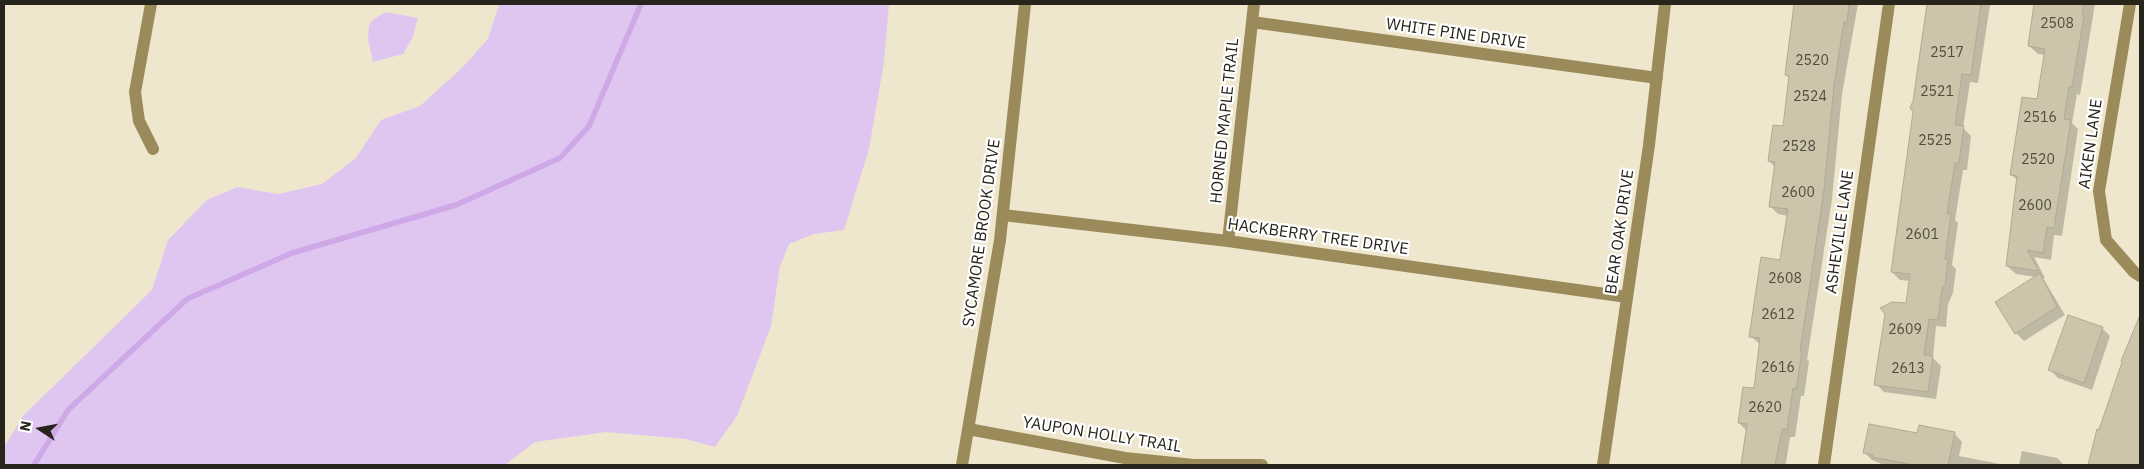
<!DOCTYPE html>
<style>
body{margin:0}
#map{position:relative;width:2144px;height:469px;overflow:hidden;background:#efe7cd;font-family:"IBM Plex Sans",sans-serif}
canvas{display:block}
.frame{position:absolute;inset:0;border:5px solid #27241b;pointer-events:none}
.north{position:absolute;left:15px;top:404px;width:50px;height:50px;-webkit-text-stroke:4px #fff;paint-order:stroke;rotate:281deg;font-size:14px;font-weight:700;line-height:20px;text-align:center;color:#27241b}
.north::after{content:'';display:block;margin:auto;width:18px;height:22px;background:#27241b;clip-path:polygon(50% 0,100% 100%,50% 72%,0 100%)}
</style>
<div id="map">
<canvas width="2144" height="469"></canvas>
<div class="frame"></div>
<div class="north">N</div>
</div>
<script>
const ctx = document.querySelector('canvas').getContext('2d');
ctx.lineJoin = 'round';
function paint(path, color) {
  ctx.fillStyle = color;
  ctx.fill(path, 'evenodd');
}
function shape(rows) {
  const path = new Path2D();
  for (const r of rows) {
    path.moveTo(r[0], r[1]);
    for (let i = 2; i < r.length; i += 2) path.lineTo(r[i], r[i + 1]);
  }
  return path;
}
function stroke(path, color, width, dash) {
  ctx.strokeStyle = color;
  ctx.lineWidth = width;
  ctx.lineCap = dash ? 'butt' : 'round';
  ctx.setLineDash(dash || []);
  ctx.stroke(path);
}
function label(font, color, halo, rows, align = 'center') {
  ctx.font = font + ' "IBM Plex Sans",sans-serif';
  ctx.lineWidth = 4.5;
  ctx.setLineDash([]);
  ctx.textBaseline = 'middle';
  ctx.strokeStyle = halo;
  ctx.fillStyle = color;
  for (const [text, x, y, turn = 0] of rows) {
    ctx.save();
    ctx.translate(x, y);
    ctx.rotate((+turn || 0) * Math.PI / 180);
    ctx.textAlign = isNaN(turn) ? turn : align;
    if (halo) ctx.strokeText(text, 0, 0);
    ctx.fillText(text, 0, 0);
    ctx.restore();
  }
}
paint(shape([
 [499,4,889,4,884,62,869,149,844,230,814,234,789,244,780,266,771,326,737,416,715,447,686,439,606,432,535,442,505,465,4,465,4,447,23,416,152,290,168,240,207,200,237,187,278,194,322,184,356,158,381,120,420,106,462,68,488,39],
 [386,12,418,18,413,37,403,54,373,62,368,39,369,26,372,20]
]), '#dfc6f0');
paint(shape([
 [1797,4,1858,4,1842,94,1832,199,1807,360,1809,361,1804,396,1801,396,1795,437,1790,437,1786,463,1784,465,1742,465,1747,431,1739,423,1755,389,1761,345,1750,336,1781,261,1788,216,1778,214,1770,206,1775,167,1769,161,1784,128,1790,79,1786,75],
 [1928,4,1990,5,1978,83,1970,82,1963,128,1971,136,1967,170,1963,170,1955,220,1958,223,1952,265,1956,269,1953,293,1948,304,1946,327,1936,326,1933,358,1941,366,1936,399,1884,392,1876,384,1907,305,1910,281,1900,280,1892,272],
 [2042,4,2095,4,2080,95,2077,94,2072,123,2078,129,2062,236,2054,235,2051,260,2034,257,2045,278,2043,278,2065,315,2024,341,2016,333,2036,277,2016,274,2007,266,2018,181,2012,175,2038,100,2045,55,2038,54,2029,46],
 [2102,328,2110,336,2092,390,2058,378,2050,370],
 [2136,329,2140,331,2140,465,2090,465,2098,431],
 [1954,433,1962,442,1959,456,2005,465,1884,465,1872,460,1864,452,1918,435],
 [2022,451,2057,458,2064,465,2019,465]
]), '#0003');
stroke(shape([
 [34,465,68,410,187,299,292,253,456,205,560,158,589,126,641,4]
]), '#cea8e7', 5.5);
const building = shape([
 [1794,4,1849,4,1847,22,1844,22,1834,85,1824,190,1800,352,1802,352,1796,389,1793,388,1787,430,1782,429,1775,465,1741,465,1747,424,1738,423,1743,387,1754,388,1760,338,1749,337,1761,257,1780,260,1788,209,1769,207,1775,162,1768,161,1773,125,1783,126,1789,76,1785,75,1794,4],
 [1927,4,1981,4,1971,75,1962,74,1955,125,1964,126,1959,163,1955,163,1947,214,1951,214,1945,259,1948,259,1945,286,1943,286,1941,296,1938,320,1929,319,1924,355,1933,356,1928,392,1874,385,1885,314,1880,308,1892,302,1906,303,1910,274,1891,272,1913,112,1910,108,1913,101,1927,4],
 [2034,4,2084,4,2082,15,2084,16,2072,87,2069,87,2064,119,2071,120,2054,228,2047,227,2043,253,2027,250,2039,271,2006,266,2017,176,2010,175,2022,97,2037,99,2045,49,2028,46,2034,4],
 [2040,273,2057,307,2015,334,1995,302,2040,273],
 [2068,315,2103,327,2084,383,2048,370,2068,315],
 [2140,315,2140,465,2088,465,2097,429,2099,430,2122,362,2121,361,2140,315],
 [1869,424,1917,433,1919,425,1955,432,1948,465,1914,465,1872,457,1873,455,1863,453,1869,424]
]);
paint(building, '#cdc4ac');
stroke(building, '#b1a991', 1);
stroke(shape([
 [151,4,135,92,139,121,153,149],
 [2130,4,2099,191,2106,240,2134,272,2140,276],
 [1252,22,1657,78],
 [1003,215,1228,241,1627,297],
 [1228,241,1254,4],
 [968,429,1125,458,1194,465,1262,465],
 [962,465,1000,240,1025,4],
 [1603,465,1649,145,1665,4],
 [1824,465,1889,4]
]), '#9b8b5a', 12);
label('14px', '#504c3f', null, [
 ["2508",2057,24],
 ["2517",1947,53],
 ["2520",1812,61],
 ["2521",1937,92],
 ["2524",1810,97],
 ["2516",2040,118],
 ["2525",1935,141],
 ["2528",1799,147],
 ["2520",2038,160],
 ["2600",1798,193],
 ["2600",2035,206],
 ["2601",1922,235],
 ["2608",1785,279],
 ["2612",1778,315],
 ["2609",1905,330],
 ["2616",1778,368],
 ["2613",1908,369],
 ["2620",1765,408]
]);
label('16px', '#27241b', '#fff', [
 ["WHITE PINE DRIVE",1456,34,8],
 ["HORNED MAPLE TRAIL",1225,121,-84],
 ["AIKEN LANE",2091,144,-82],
 ["BEAR OAK DRIVE",1620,232,-82],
 ["ASHEVILLE LANE",1840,232,-82],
 ["SYCAMORE BROOK DRIVE",982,233,-82],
 ["HACKBERRY TREE DRIVE",1318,237,8],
 ["YAUPON HOLLY TRAIL",1102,435,9]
]);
</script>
